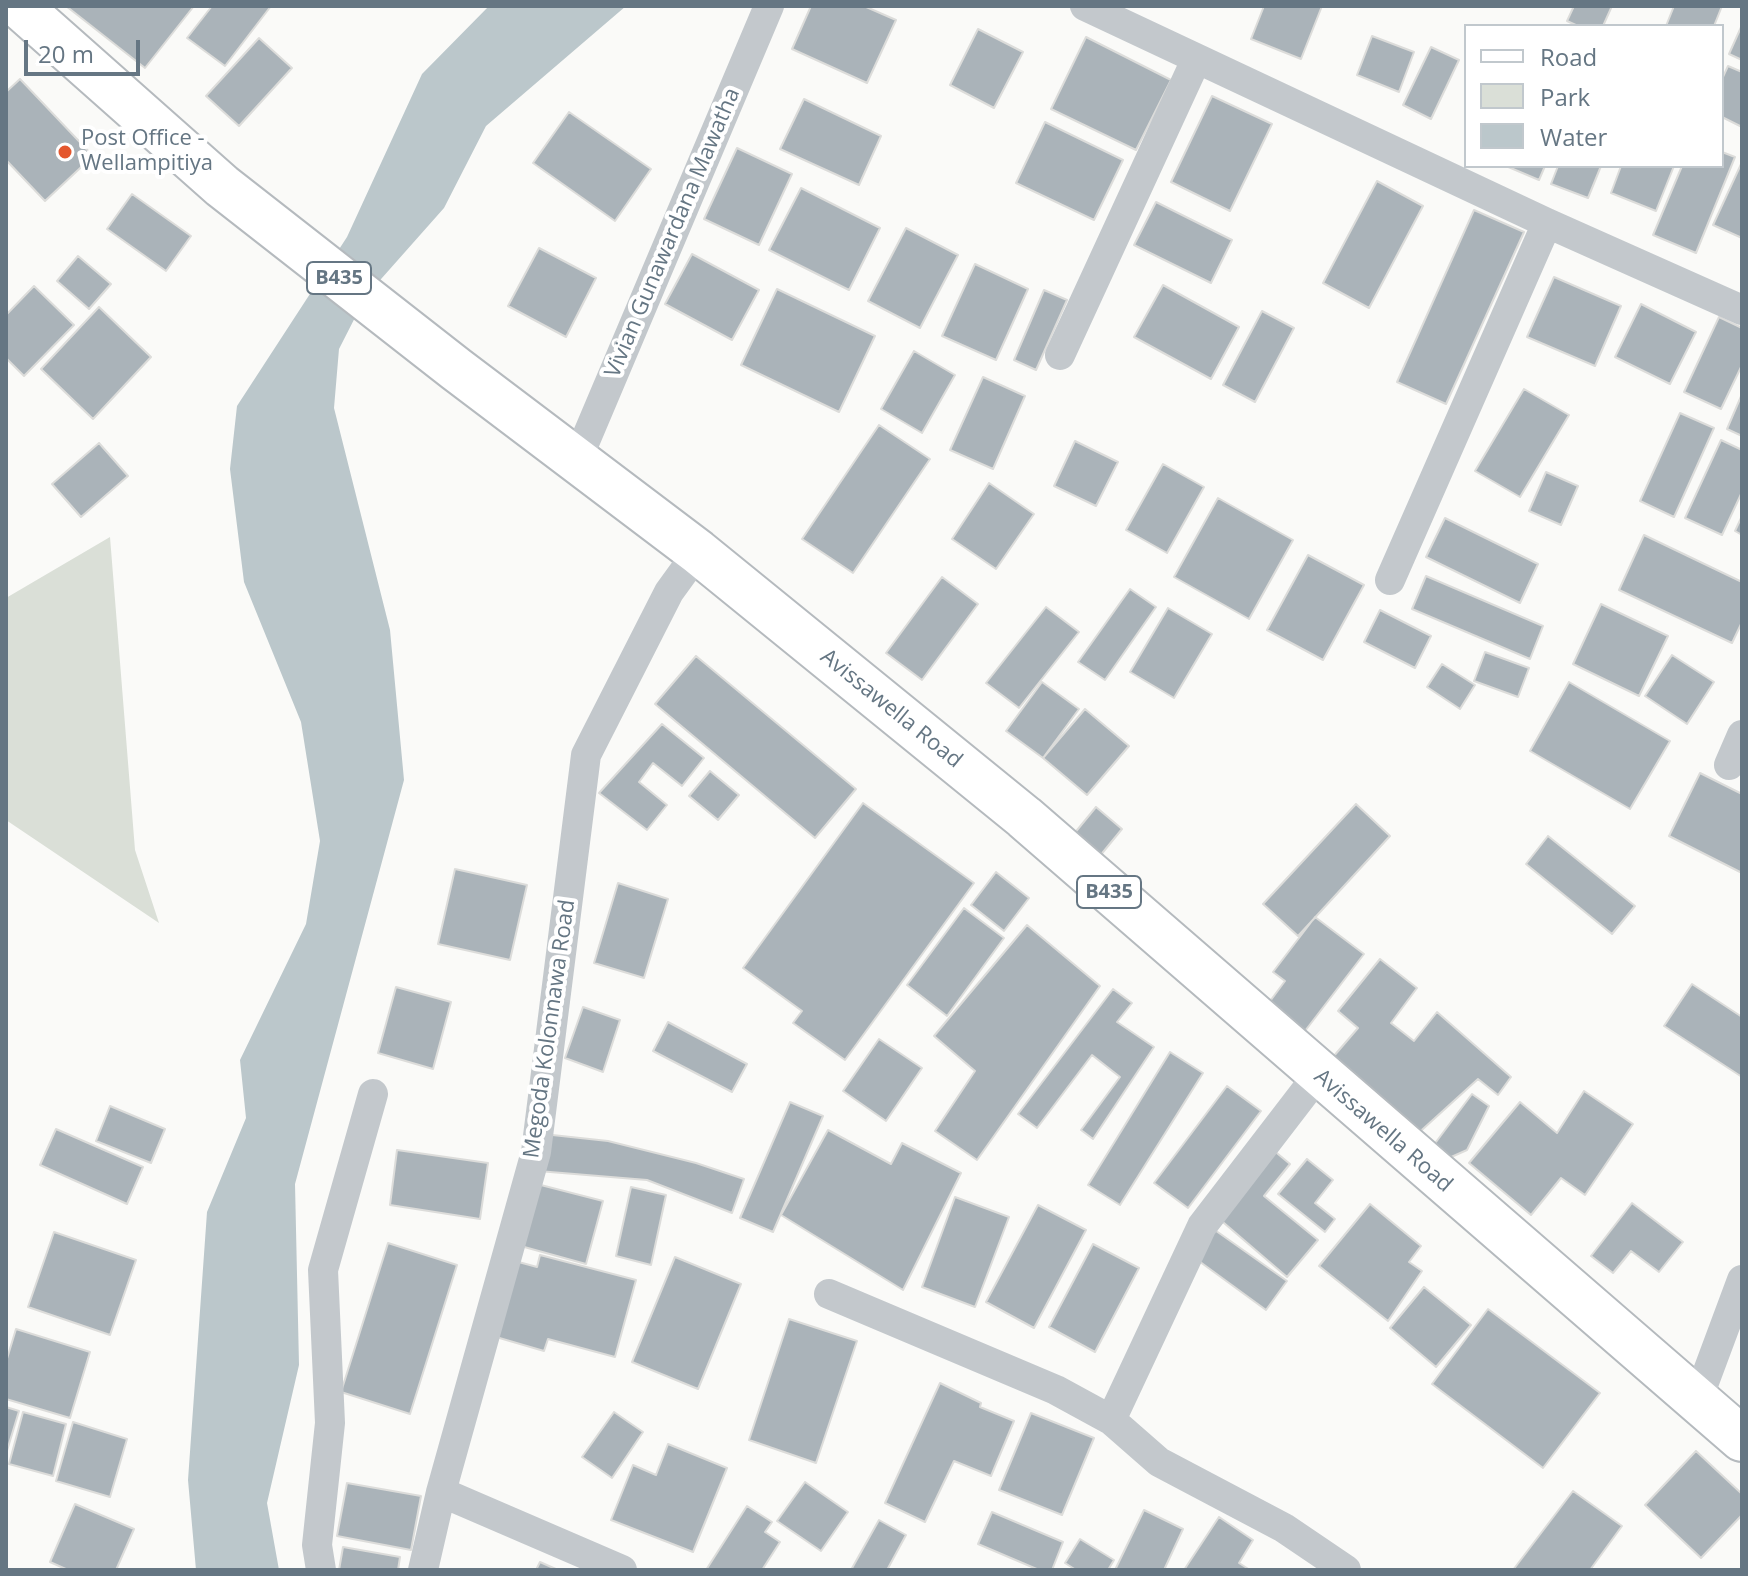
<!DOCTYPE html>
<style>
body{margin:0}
#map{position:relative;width:1748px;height:1576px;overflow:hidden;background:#fafaf8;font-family:"Open Sans",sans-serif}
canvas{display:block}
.frame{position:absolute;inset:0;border:8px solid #657683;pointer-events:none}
.legend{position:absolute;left:1464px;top:24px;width:260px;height:144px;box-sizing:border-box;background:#fff;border:2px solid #c1c8cd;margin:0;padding:10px 14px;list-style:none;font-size:24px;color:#657683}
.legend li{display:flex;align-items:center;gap:16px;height:40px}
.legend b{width:40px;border:2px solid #c1c8cd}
.scale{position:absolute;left:24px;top:40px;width:116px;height:36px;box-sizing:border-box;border:4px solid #657683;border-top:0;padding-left:10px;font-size:24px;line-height:28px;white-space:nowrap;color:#657683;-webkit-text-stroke:6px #fff;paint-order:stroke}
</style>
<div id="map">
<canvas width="1748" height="1576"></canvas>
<div class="frame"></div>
<ul class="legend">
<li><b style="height:10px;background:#fff"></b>Road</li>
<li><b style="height:22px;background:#dadfd7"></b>Park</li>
<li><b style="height:22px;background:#bbc7cb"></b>Water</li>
</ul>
<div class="scale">20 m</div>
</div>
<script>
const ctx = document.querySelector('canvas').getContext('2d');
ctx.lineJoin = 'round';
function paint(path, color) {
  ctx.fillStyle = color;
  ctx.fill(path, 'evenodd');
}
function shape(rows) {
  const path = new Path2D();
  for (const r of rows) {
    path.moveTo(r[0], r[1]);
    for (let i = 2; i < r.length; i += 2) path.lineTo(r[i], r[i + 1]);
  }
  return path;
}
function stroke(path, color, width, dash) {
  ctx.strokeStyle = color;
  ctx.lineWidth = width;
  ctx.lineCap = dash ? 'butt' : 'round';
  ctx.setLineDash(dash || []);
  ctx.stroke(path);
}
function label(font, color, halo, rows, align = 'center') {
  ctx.font = font + ' "Open Sans",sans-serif';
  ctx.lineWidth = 8;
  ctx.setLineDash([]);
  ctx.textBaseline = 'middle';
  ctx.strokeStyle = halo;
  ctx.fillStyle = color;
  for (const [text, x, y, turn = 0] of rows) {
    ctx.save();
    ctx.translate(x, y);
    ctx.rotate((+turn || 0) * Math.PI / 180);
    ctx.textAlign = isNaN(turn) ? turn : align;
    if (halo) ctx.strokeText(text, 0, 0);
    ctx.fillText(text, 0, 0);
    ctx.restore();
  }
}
paint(shape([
 [110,537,135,850,159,923,6,820,6,598]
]), '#dadfd7');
paint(shape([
 [489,6,626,6,486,126,444,208,366,296,339,349,334,408,390,630,404,780,295,1184,299,1365,267,1503,279,1570,196,1570,188,1480,207,1212,246,1118,240,1060,306,924,320,841,301,722,244,582,230,469,237,406,347,237,422,74]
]), '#bbc7cb');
const building = shape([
 [66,6,194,6,145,68,66,6],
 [212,6,271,6,225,66,187,38,212,6],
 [811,6,864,6,896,20,867,83,792,49,811,6],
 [1264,6,1322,6,1301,59,1251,39,1264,6],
 [1574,6,1612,6,1603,26,1578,26,1567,21,1574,6],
 [1674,6,1722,6,1714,26,1666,26,1674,6],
 [1742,25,1742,60,1729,54,1742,25],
 [978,29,1023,52,994,108,950,85,978,29],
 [1372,36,1414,52,1399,92,1357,75,1372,36],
 [1086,37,1171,80,1136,150,1051,109,1086,37],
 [259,38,292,68,239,126,206,96,259,38],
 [1431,47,1459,60,1431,119,1403,105,1431,47],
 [1728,66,1742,72,1742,127,1722,117,1722,79,1728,66],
 [20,79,93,156,45,201,6,160,6,92,20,79],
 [1212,96,1272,124,1230,211,1171,182,1212,96],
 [804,99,881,136,859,185,780,149,804,99],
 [569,112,651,169,615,221,533,163,569,112],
 [1045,122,1123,160,1094,220,1016,183,1045,122],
 [737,148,792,174,759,245,704,219,737,148],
 [1722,152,1735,157,1696,253,1653,235,1682,166,1722,166,1722,152],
 [1742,162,1742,238,1713,225,1742,162],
 [1506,166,1545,166,1539,180,1506,166],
 [1558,166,1601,166,1588,198,1551,184,1558,166],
 [1621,166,1674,166,1656,211,1611,193,1621,166],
 [1377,181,1423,206,1369,308,1323,283,1377,181],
 [801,188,880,228,849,290,769,250,801,188],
 [132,194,191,236,166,271,107,229,132,194],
 [1156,202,1232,240,1211,283,1134,245,1156,202],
 [1474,210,1524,232,1446,404,1397,382,1474,210],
 [906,228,958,255,920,328,868,301,906,228],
 [539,248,596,278,566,337,508,306,539,248],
 [692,254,759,290,732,340,665,304,692,254],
 [78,256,111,284,89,309,57,281,78,256],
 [975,264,1028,289,996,360,942,336,975,264],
 [1554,277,1621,306,1595,366,1527,337,1554,277],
 [1163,285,1239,327,1211,379,1134,337,1163,285],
 [34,286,74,325,24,376,6,358,6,315,34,286],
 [777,289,875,336,839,412,741,365,777,289],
 [1044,290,1067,300,1036,370,1014,360,1044,290],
 [1641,304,1696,332,1670,384,1615,357,1641,304],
 [99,307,151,357,93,419,41,369,99,307],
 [1262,311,1294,328,1255,402,1223,385,1262,311],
 [1719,317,1742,328,1742,365,1721,409,1684,392,1719,317],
 [914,351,955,375,922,433,881,409,914,351],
 [983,377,1025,396,993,469,950,450,983,377],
 [1524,389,1569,415,1520,497,1475,471,1524,389],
 [1742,394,1742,436,1727,429,1742,394],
 [1680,413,1714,428,1674,517,1640,501,1680,413],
 [879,425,930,459,853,573,802,539,879,425],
 [1721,440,1742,450,1742,492,1722,535,1685,518,1721,440],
 [1075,441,1118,462,1096,506,1054,486,1075,441],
 [99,443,128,476,81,517,52,484,99,443],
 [1163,464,1204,487,1167,553,1126,530,1163,464],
 [1546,472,1578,486,1561,525,1529,511,1546,472],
 [989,483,1034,514,996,569,952,539,989,483],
 [1218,498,1293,540,1249,619,1174,577,1218,498],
 [1742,516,1742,535,1735,531,1742,516],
 [1445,518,1538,564,1520,603,1426,557,1445,518],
 [1644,535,1742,582,1742,622,1732,643,1619,590,1644,535],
 [1308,555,1364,585,1323,660,1267,630,1308,555],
 [1426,576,1543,626,1530,659,1412,609,1426,576],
 [942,577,978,604,922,680,886,653,942,577],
 [1130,589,1156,607,1105,680,1078,662,1130,589],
 [1601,604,1668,636,1639,696,1573,664,1601,604],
 [1046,607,1079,632,1019,708,986,683,1046,607],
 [1168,608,1212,634,1174,698,1130,672,1168,608],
 [1380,610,1431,636,1415,668,1364,642,1380,610],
 [1485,652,1529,668,1518,697,1474,681,1485,652],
 [1672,655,1714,682,1687,724,1645,696,1672,655],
 [696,656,856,789,815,838,655,704,696,656],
 [1442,664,1475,685,1460,709,1427,687,1442,664],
 [1042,682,1079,709,1043,758,1006,731,1042,682],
 [1569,682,1670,741,1630,809,1530,751,1569,682],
 [1085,709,1129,746,1087,795,1043,758,1085,709],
 [662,724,704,758,682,786,653,763,639,782,667,805,647,830,599,793,662,724],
 [710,771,739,795,718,820,689,796,710,771],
 [1700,773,1742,794,1742,873,1669,836,1700,773],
 [863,803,974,883,845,1060,793,1023,802,1011,743,968,863,803],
 [1356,804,1390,836,1298,936,1263,904,1356,804],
 [1096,807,1122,829,1090,868,1064,846,1096,807],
 [1548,836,1635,906,1612,934,1526,864,1548,836],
 [455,869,527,885,510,960,438,944,455,869],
 [996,872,1029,898,1004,931,971,905,996,872],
 [618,883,668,899,644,978,594,963,618,883],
 [964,908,1004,938,947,1016,907,985,964,908],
 [1315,917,1364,954,1295,1044,1259,1016,1285,981,1273,972,1315,917],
 [1027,925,1100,986,977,1160,935,1131,975,1071,934,1036,1027,925],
 [1380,959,1417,988,1391,1023,1414,1041,1437,1012,1511,1077,1498,1095,1478,1079,1413,1138,1327,1064,1358,1028,1338,1011,1380,959],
 [1692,984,1742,1017,1742,1077,1664,1026,1692,984],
 [396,987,451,1002,433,1069,378,1053,396,987],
 [1113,989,1132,1003,1117,1022,1154,1047,1093,1139,1081,1130,1120,1077,1092,1055,1037,1128,1018,1114,1113,989],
 [583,1007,620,1020,603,1072,565,1058,583,1007],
 [668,1022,747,1064,732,1092,653,1051,668,1022],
 [879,1039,922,1068,886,1121,843,1091,879,1039],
 [1170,1052,1203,1073,1120,1205,1088,1185,1170,1052],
 [1227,1086,1261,1111,1188,1208,1154,1183,1227,1086],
 [1584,1091,1633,1124,1585,1195,1561,1178,1531,1215,1469,1163,1520,1102,1557,1133,1584,1091],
 [1472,1094,1489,1106,1467,1150,1449,1158,1433,1146,1472,1094],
 [790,1102,823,1116,773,1232,740,1218,790,1102],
 [110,1106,165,1129,151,1163,96,1141,110,1106],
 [56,1129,143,1167,127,1204,40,1165,56,1129],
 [828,1130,891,1164,902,1143,961,1173,903,1290,781,1215,828,1130],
 [543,1134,608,1141,696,1163,744,1179,732,1213,647,1180,538,1171,543,1134],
 [1272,1149,1290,1164,1264,1196,1318,1240,1287,1277,1217,1217,1272,1149],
 [397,1150,488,1163,480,1219,390,1205,397,1150],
 [1307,1159,1333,1180,1315,1203,1335,1219,1325,1232,1278,1194,1307,1159],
 [533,1183,603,1201,586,1264,517,1245,533,1183],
 [631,1187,666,1195,651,1265,616,1256,631,1187],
 [955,1197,1009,1217,975,1307,922,1287,955,1197],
 [1632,1203,1683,1242,1659,1272,1631,1251,1613,1273,1591,1256,1632,1203],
 [1370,1204,1421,1246,1409,1262,1422,1271,1388,1321,1319,1266,1370,1204],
 [1038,1205,1086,1230,1034,1328,986,1302,1038,1205],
 [1212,1228,1287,1281,1266,1310,1192,1256,1212,1228],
 [54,1232,136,1260,110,1335,28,1307,54,1232],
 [388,1243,457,1265,410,1414,341,1392,388,1243],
 [1093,1244,1139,1268,1095,1352,1049,1327,1093,1244],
 [540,1255,636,1280,615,1357,548,1339,544,1351,496,1337,515,1261,537,1267,540,1255],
 [675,1257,741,1284,698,1389,632,1362,675,1257],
 [1424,1287,1471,1325,1436,1367,1390,1328,1424,1287],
 [1488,1309,1600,1393,1543,1468,1432,1384,1488,1309],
 [789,1319,857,1341,816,1463,749,1440,789,1319],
 [16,1329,90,1352,70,1418,6,1399,6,1362,16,1329],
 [940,1383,981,1403,980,1407,1014,1421,991,1476,954,1461,925,1522,885,1503,940,1383],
 [6,1407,19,1411,6,1454,6,1407],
 [23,1412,66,1424,53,1476,9,1464,23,1412],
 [614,1412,643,1432,612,1478,582,1457,614,1412],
 [1031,1413,1094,1438,1062,1515,999,1490,1031,1413],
 [73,1422,127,1439,110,1497,56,1481,73,1422],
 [668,1444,727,1468,693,1552,611,1520,633,1465,656,1475,668,1444],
 [1696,1451,1742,1494,1742,1515,1701,1558,1645,1505,1696,1451],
 [805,1482,848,1512,821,1551,777,1521,805,1482],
 [347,1483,421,1496,411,1550,337,1536,347,1483],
 [1573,1491,1622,1526,1590,1570,1513,1570,1573,1491],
 [75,1504,134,1529,116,1570,68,1570,50,1562,75,1504],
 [747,1506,772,1522,765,1532,780,1542,762,1570,706,1570,747,1506],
 [1144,1510,1183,1529,1164,1570,1115,1570,1144,1510],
 [992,1512,1063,1542,1052,1570,1039,1570,978,1544,992,1512],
 [1219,1517,1253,1540,1239,1563,1250,1570,1184,1570,1219,1517],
 [879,1520,906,1535,887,1570,851,1570,879,1520],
 [1080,1539,1114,1560,1108,1570,1076,1570,1065,1563,1080,1539],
 [343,1547,400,1557,398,1570,339,1570,343,1547],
 [540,1562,558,1570,536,1570,540,1562]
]);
paint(building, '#aab3b9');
stroke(building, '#dcdcda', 2);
const primary = shape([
 [19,6,222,186,456,369,698,552,1024,817,1742,1439]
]);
stroke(primary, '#b5babe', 48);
stroke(shape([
 [1085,6,1547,223,1742,310],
 [1060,355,1196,60],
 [577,460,769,6],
 [1390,580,1547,223],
 [1729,765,1742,735],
 [829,1294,1056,1390,1111,1420,1202,1226,1318,1075],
 [1697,1401,1742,1280],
 [1111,1420,1159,1462,1284,1528,1346,1570],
 [441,1492,622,1570],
 [321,1570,317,1545,330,1423,323,1270,373,1094],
 [423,1570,441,1492,536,1152,586,755,669,592,698,552]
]), '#c3c8cc', 30);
stroke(primary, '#fff', 44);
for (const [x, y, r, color] of [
 [65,152,8,"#e4572e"]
]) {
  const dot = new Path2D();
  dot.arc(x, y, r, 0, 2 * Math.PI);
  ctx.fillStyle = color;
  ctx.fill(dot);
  stroke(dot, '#fff', 3);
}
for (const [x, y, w] of [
 [339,278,64],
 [1109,892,64]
]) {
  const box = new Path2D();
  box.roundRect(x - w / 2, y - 16, w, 32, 6);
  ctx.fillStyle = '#fff';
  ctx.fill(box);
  stroke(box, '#657683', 2);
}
label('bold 20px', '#657683', null, [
 ["B435",339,278],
 ["B435",1109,892]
]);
label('22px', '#657683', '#fff', [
 ["Post Office -",81,139],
 ["Wellampitiya",81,164]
], 'left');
label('22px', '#657683', '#fff', [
 ["Vivian Gunawardana Mawatha",673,233,-67],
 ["Avissawella Road",891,709,39],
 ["Megoda Kolonnawa Road",550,1029,-82],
 ["Avissawella Road",1383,1131,41]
]);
</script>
